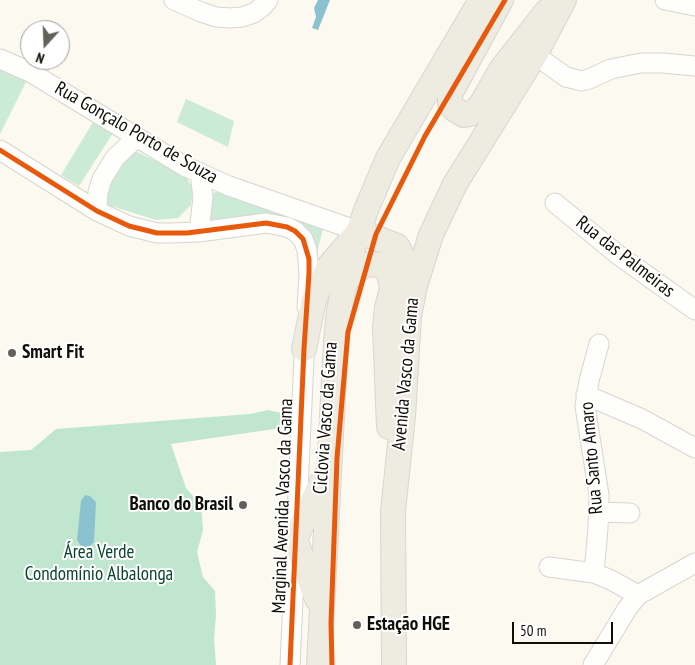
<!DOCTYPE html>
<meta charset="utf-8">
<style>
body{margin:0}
#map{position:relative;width:695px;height:665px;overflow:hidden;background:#fbf9f0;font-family:"PT Sans Narrow",sans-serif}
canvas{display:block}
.north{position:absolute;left:20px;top:20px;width:50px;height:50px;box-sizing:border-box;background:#fff;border:1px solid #9f9f9c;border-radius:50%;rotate:200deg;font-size:14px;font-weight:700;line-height:20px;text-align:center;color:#0f0e08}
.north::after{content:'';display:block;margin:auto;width:18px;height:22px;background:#626059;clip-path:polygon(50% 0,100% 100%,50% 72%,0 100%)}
.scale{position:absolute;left:512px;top:622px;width:101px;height:22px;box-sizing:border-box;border:2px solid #0f0e08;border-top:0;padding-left:6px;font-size:15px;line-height:18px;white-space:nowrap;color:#0f0e08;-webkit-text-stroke:4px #fff;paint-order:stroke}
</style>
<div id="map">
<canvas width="695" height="665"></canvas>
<div class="north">N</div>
<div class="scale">50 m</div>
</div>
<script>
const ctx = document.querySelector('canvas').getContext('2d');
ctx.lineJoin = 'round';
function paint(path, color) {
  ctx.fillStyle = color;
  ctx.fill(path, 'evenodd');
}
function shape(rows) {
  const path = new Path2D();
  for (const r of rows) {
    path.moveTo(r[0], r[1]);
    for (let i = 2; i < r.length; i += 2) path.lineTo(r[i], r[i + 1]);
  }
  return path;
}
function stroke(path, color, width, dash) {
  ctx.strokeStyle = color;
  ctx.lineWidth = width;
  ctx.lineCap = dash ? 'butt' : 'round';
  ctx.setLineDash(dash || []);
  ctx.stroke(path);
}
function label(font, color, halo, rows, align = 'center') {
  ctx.font = font + ' "PT Sans Narrow",sans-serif';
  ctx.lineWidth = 4;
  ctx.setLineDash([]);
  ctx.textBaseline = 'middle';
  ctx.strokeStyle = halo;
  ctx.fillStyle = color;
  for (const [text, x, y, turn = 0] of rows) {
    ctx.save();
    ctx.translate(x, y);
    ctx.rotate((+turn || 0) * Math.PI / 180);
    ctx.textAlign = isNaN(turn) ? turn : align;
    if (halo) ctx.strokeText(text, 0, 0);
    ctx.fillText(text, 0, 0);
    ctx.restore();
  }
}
paint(shape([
 [0,63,28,78,0,134],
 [186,99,234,121,228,147,177,122],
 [95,119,113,133,79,186,61,175],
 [131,149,185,175,193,189,191,205,178,218,156,220,108,205,106,189],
 [219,190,323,228,314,266,312,236,298,222,268,213,197,222,212,194]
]), '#cbebd7');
paint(shape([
 [268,410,286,414,288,427,171,444,186,488,201,505,203,530,197,552,203,577,215,591,216,615,214,639,216,665,0,665,0,452,31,450,56,429,250,414]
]), '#c0e6d0');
paint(shape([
 [318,0,330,0,318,30,312,28,316,17,314,8],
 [85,495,90,496,96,502,94,542,88,548,80,545,77,540,81,501]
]), '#8bc2cf');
const minor = shape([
 [174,0,201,12,216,17,230,18,242,17,254,13,263,6,268,0],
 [665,0,695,6],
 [535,55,566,77,582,81,589,79,611,69,641,63,663,63,695,66],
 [0,59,30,72,184,166,200,173,229,186,358,231],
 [0,150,97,211,129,226,157,233,171,233,199,232,266,223,287,227,295,231,303,239,307,250,309,273,307,307],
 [555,203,617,254,695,310],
 [97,211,98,192,102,179,115,158,137,137],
 [199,232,203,197,200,173],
 [586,395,642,419,695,448],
 [599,512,630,513],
 [549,567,594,573,611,580,638,595],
 [594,573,598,528,599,495,585,406,589,381,599,344],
 [290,665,305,337],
 [593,665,627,609,638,595,695,563]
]);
const major = shape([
 [501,0,450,94,450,104,454,109,464,115,470,114,475,111,482,103,502,68,547,11],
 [358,231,397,246,401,253,387,308,385,327,389,427],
 [345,282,357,270,366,265,374,264,383,266,388,271,392,286],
 [304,349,314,300,329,266,353,238],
 [317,599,295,539,324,478],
 [319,665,336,340,339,311,350,258,366,210,388,158,481,0],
 [394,665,393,511,403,416,409,316,415,286,431,235,455,184,535,55,564,0]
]);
stroke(minor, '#d7d5cd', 21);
stroke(major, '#d7d6d2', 26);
stroke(minor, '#fefefd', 19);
stroke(major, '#eeebe1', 24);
stroke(shape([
 [0,150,97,211,129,226,157,233,187,233,266,223,287,227,295,231,303,239,309,259,309,273,304,349,290,665],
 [332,665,331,623,337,458,348,332,376,234,425,136,505,0]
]), '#e8590c', 5);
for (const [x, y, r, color] of [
 [12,353,5,"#626059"],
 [243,505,5,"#626059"],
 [357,625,5,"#626059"]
]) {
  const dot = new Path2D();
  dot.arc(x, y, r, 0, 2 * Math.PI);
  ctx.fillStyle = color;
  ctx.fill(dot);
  stroke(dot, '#fff', 2);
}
label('19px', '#0f0e08', '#fff', [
 ["Rua Gonçalo Porto de Souza",136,133,30],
 ["Rua das Palmeiras",625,257,38],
 ["Avenida Vasco da Gama",406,374,-85],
 ["Ciclovia Vasco da Gama",326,418,-86],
 ["Rua Santo Amaro",592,458,-95],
 ["Marginal Avenida Vasco da Gama",283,506,-88]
]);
label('bold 19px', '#0f0e08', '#fff', [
 ["Smart Fit",22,353],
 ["Banco do Brasil",233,505,"right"],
 ["Estação HGE",367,625]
], 'left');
label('19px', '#07442f', '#fff', [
 ["Área Verde",99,553],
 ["Condomínio Albalonga",99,575]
]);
</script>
